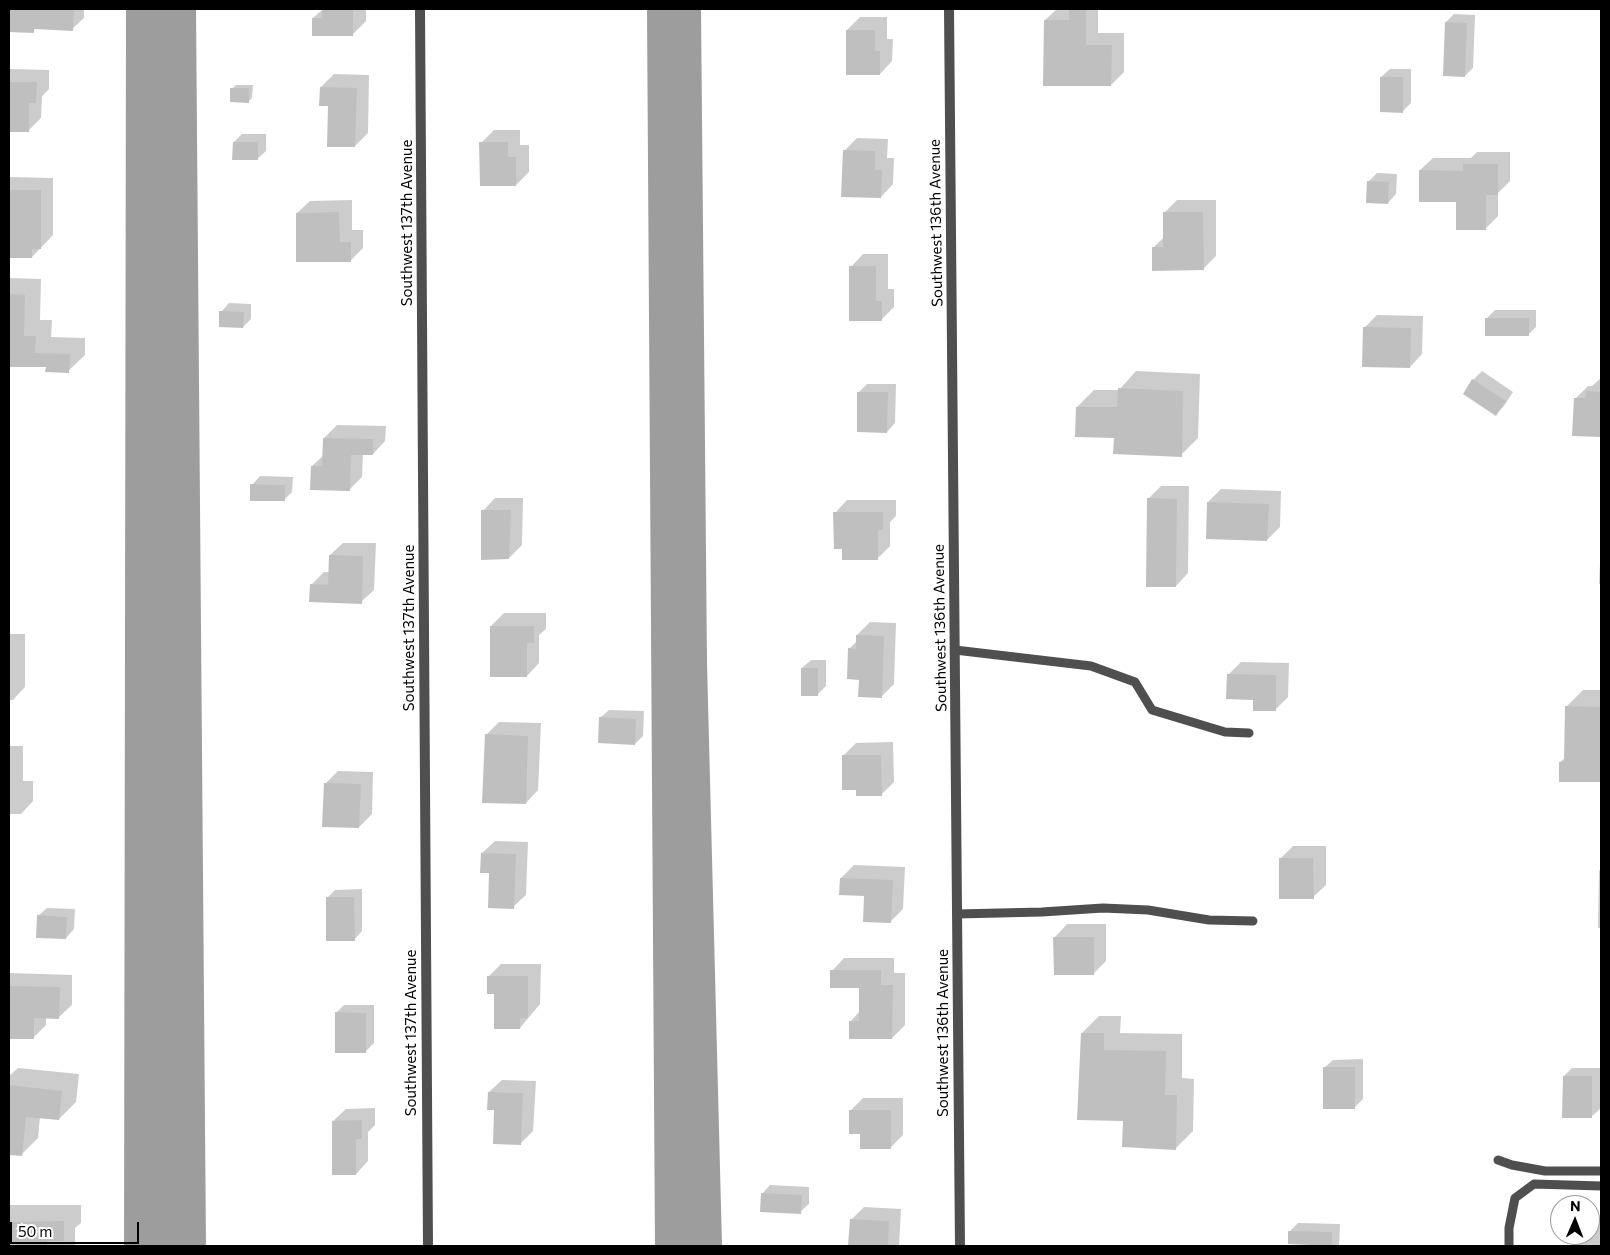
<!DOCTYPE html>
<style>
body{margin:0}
#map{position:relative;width:1610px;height:1255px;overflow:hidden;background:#fff;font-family:Commissioner,sans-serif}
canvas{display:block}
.frame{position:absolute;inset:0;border:10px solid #000;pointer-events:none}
.north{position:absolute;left:1550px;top:1195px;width:50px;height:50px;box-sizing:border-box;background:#fff;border:1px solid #999;border-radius:50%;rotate:1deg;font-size:14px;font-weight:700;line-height:20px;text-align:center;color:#000}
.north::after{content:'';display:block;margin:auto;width:18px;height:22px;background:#000;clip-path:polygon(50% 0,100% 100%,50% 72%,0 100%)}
.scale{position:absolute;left:10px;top:1222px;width:129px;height:22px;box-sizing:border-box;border:2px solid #000;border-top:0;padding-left:6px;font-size:15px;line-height:18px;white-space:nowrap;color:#000;-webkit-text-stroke:4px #fff;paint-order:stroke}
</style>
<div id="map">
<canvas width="1610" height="1255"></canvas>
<div class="frame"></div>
<div class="north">N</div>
<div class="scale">50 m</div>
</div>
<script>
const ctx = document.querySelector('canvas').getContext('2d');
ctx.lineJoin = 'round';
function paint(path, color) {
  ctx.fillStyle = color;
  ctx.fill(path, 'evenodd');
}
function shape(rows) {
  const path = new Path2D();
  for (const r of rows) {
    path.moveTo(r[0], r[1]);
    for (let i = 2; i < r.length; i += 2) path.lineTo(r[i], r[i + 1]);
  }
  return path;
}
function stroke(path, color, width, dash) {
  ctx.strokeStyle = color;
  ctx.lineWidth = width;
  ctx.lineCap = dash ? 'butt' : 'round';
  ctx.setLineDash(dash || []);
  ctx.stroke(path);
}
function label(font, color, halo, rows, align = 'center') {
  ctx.font = font + ' Commissioner,sans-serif';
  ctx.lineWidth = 4;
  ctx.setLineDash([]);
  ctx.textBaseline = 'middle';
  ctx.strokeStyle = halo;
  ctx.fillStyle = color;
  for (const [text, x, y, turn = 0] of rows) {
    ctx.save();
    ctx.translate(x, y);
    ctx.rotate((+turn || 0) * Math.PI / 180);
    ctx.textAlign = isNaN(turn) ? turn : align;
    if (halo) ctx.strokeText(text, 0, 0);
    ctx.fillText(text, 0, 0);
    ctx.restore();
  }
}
paint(shape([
 [126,9,196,9,206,1246,124,1246],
 [647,9,701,9,707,663,722,1246,655,1246]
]), '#9d9d9d');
paint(shape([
 [9,9,84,9,84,18,72,29,36,28,33,31,9,31],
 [323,9,366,9,366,21,353,34,313,18],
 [1057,9,1098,9,1098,33,1124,33,1124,72,1111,85,1045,20],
 [1454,14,1475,15,1473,68,1465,76,1446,22],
 [860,17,887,17,887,39,893,39,892,61,880,74,847,30],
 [9,69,49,70,49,89,42,96,41,118,28,131,9,131],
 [1390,69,1411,69,1411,103,1403,111,1381,77],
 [334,74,369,75,368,133,355,146,329,105,321,87],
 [236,85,253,85,252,98,248,102,232,89],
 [494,130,520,130,520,145,529,145,529,172,516,185,481,143],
 [242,134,266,134,266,151,257,159,234,142],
 [857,138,888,139,887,158,894,158,893,184,881,197,844,151],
 [1477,152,1510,152,1510,181,1498,193,1498,216,1485,229,1458,201,1420,170,1433,158,1471,158],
 [1377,173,1397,174,1396,194,1388,203,1368,182],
 [9,177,53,178,53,235,32,257,9,257],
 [352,200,352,230,363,230,363,248,350,261,297,213,310,201],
 [1177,200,1216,200,1216,256,1203,269,1153,248,1164,237,1164,213],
 [863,254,888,254,888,289,894,289,894,307,882,319,851,267],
 [9,278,41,279,40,320,52,320,51,337,85,338,85,355,68,371,47,366,9,365],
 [229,303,251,304,251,319,243,327,221,312],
 [1495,310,1536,310,1536,327,1528,335,1486,319],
 [1377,315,1423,316,1422,354,1410,367,1364,328],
 [1136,371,1200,374,1198,438,1181,455,1115,437,1077,407,1094,390,1119,390],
 [1482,371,1513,392,1504,406,1496,414,1464,394,1473,380],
 [1600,379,1601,379,1601,436,1573,435,1575,399,1588,386,1592,386],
 [867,384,896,384,895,423,887,432,859,392],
 [337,425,386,426,385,441,373,454,363,454,362,477,349,490,312,466,324,455,324,438],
 [260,476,293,477,292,492,284,500,252,485],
 [1161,486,1189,486,1188,573,1176,586,1148,499],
 [1221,489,1281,491,1280,527,1267,540,1208,502],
 [495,498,523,498,522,545,509,558,483,511],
 [847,500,896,500,896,516,890,522,890,546,877,559,843,548,835,513],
 [343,543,376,543,374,590,361,602,311,585,324,572,329,572,330,555],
 [1601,561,1601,584,1599,584,1600,563],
 [504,613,546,613,546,629,539,635,539,663,527,676,491,626],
 [870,622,896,623,894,684,881,697,860,679,849,649,857,641,857,635],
 [9,634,25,634,25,687,13,700,9,700],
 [811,660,826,660,826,686,818,694,802,668],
 [1241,662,1289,663,1288,697,1275,710,1254,698,1228,675],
 [1583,690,1601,690,1601,780,1561,780,1560,762,1566,757,1566,707],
 [609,710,644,711,643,736,635,744,600,718],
 [499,722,541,723,538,790,526,803,486,735],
 [893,742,894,782,881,795,857,789,843,756,856,743],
 [9,746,23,746,23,781,33,781,33,801,21,814,9,814],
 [338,771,373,772,372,814,359,827,325,784],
 [495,841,528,842,526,895,513,907,490,872,482,853],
 [1293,846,1326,846,1326,885,1313,897,1280,859],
 [854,865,905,867,903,909,890,922,865,895,841,878],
 [1601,868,1601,928,1598,928,1599,871],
 [362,889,362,931,354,940,327,898,335,890],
 [47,908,75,909,74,929,66,938,38,916],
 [1067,924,1106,924,1106,961,1094,973,1055,937],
 [844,958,894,958,894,973,905,973,905,1025,892,1038,850,1022,860,1011,860,987,832,971],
 [501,964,541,964,540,1004,520,1028,495,993,489,976],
 [9,973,72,975,72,1005,59,1017,46,1017,46,1025,33,1038,9,1038],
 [344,1005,374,1005,374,1043,365,1052,336,1013],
 [1099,1016,1121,1016,1120,1033,1182,1034,1182,1078,1194,1079,1193,1131,1176,1148,1124,1120,1082,1033],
 [1363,1059,1363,1099,1355,1107,1324,1068,1333,1060],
 [18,1068,79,1074,76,1102,59,1119,40,1117,38,1138,21,1155,9,1154,9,1076],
 [1572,1068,1600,1068,1600,1109,1591,1117,1564,1076],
 [502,1080,536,1081,533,1131,520,1144,495,1109,489,1092],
 [863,1098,903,1098,903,1135,890,1148,861,1132,850,1111],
 [375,1108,375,1125,368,1132,368,1161,356,1174,333,1121,346,1109],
 [770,1185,809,1187,809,1204,800,1212,762,1194],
 [9,1205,81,1205,81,1223,75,1228,75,1246,9,1246],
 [864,1207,901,1209,899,1246,849,1246,851,1220],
 [1601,1222,1601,1246,1578,1246,1578,1235,1590,1235,1590,1223],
 [1298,1223,1340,1224,1339,1246,1310,1246,1310,1244,1290,1231]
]), '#0003');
paint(shape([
 [9,9,74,9,73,31,34,29,34,33,9,32],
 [322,9,353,9,353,36,312,36,312,18,322,18],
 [1069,9,1086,9,1086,45,1112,45,1111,86,1043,86,1044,20,1069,20],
 [1445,22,1467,23,1465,77,1443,76],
 [846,30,875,30,875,51,880,51,880,75,846,75],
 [1380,77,1403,77,1403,113,1380,112],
 [9,82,37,82,36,103,29,103,29,132,9,132],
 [320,87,357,88,355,147,327,147,328,106,319,106],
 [230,88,249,88,249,103,230,102],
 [233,142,258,142,258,160,232,160],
 [479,142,508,142,508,157,516,157,516,186,480,186],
 [843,150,875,151,875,170,882,170,881,198,841,197],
 [1463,164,1498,164,1498,195,1486,195,1486,230,1456,230,1456,202,1419,202,1419,170,1463,171],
 [1367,181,1389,182,1388,204,1366,203],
 [9,190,41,190,41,249,32,249,32,258,9,258],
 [339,212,340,242,351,242,351,262,296,262,296,213],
 [1163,212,1203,212,1204,270,1152,271,1152,247,1163,247],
 [849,266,876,266,876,301,882,301,882,321,849,321],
 [9,294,25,295,24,336,36,336,35,353,70,354,69,373,45,372,46,367,9,367],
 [219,311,244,312,243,328,219,327],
 [1485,318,1529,318,1529,336,1485,336],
 [1363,327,1411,328,1410,368,1362,367],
 [1472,379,1506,401,1496,416,1463,394],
 [1118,388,1183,391,1182,457,1113,454,1114,438,1075,437,1076,407,1117,407],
 [1586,391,1601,392,1601,437,1572,436,1574,398,1585,398],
 [857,392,888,392,887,433,857,432],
 [323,438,373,439,373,455,351,455,350,491,310,490,311,466,322,466],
 [250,484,285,485,285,501,250,501],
 [1147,498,1177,499,1176,587,1146,587],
 [1207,502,1269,504,1267,541,1206,539],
 [481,510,511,510,509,559,481,560],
 [833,512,883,512,883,530,878,530,878,560,842,560,842,549,834,549],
 [329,555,363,556,362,604,309,602,310,584,328,585],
 [490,626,534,626,534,643,527,643,527,677,490,677],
 [856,635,884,636,882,698,858,697,859,680,847,679,848,648,856,649],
 [801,668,818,668,818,696,801,696],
 [1227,674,1276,675,1276,711,1253,711,1253,700,1226,699],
 [1565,706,1601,707,1601,782,1559,782,1559,762,1564,762],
 [599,717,636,719,635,745,598,743],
 [485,734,528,736,526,804,482,803],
 [842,755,881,755,882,796,856,796,856,790,842,790],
 [324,783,361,784,359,828,322,827],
 [481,853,516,854,514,909,488,908,489,873,480,873],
 [1279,858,1313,858,1314,899,1279,899],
 [840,878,893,880,891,923,863,922,864,896,839,895],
 [326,897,354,897,355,941,326,941],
 [37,915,67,917,66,939,36,938],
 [1053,937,1094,937,1094,975,1054,975],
 [830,970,881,970,881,985,893,985,892,1039,849,1039,849,1021,859,1021,859,988,830,988],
 [487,976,528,976,528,1018,520,1018,520,1029,494,1029,494,994,487,994],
 [9,986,60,987,59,1019,34,1018,34,1039,9,1039],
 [335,1012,366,1013,366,1053,335,1053],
 [1081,1033,1104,1033,1104,1050,1166,1051,1165,1095,1177,1095,1176,1150,1122,1147,1123,1121,1077,1120],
 [1323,1067,1355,1067,1355,1109,1323,1109],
 [1563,1076,1592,1076,1592,1118,1562,1118],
 [9,1085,62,1091,59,1120,26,1117,22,1156,9,1155],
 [488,1092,523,1093,521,1145,493,1144,494,1110,487,1110],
 [849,1110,891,1110,891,1149,860,1149,860,1134,849,1134],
 [362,1120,362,1139,356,1139,356,1175,332,1175,332,1121],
 [761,1193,802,1195,801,1214,760,1212],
 [850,1219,889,1221,888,1246,848,1246],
 [64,1221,64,1241,47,1241,47,1246,9,1246,9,1222],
 [1288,1231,1332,1232,1332,1246,1288,1244]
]), '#bfbfbf');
stroke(shape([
 [955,650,1091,666,1135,682,1152,710,1225,732,1249,733],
 [957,914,1042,912,1103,908,1148,910,1209,920,1253,921],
 [1498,1160,1512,1165,1545,1171,1601,1171],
 [1509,1246,1509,1228,1515,1198,1534,1184,1601,1186]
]), '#4f4f4f', 9);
stroke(shape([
 [420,9,428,1246],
 [949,9,960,1246]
]), '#4f4f4f', 10);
label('15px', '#000', '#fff', [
 ["Southwest 137th Avenue",407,223,-90],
 ["Southwest 136th Avenue",936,223,-91],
 ["Southwest 137th Avenue",409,628,-90],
 ["Southwest 136th Avenue",940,628,-91],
 ["Southwest 137th Avenue",411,1033,-90],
 ["Southwest 136th Avenue",943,1033,-90]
]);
</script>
